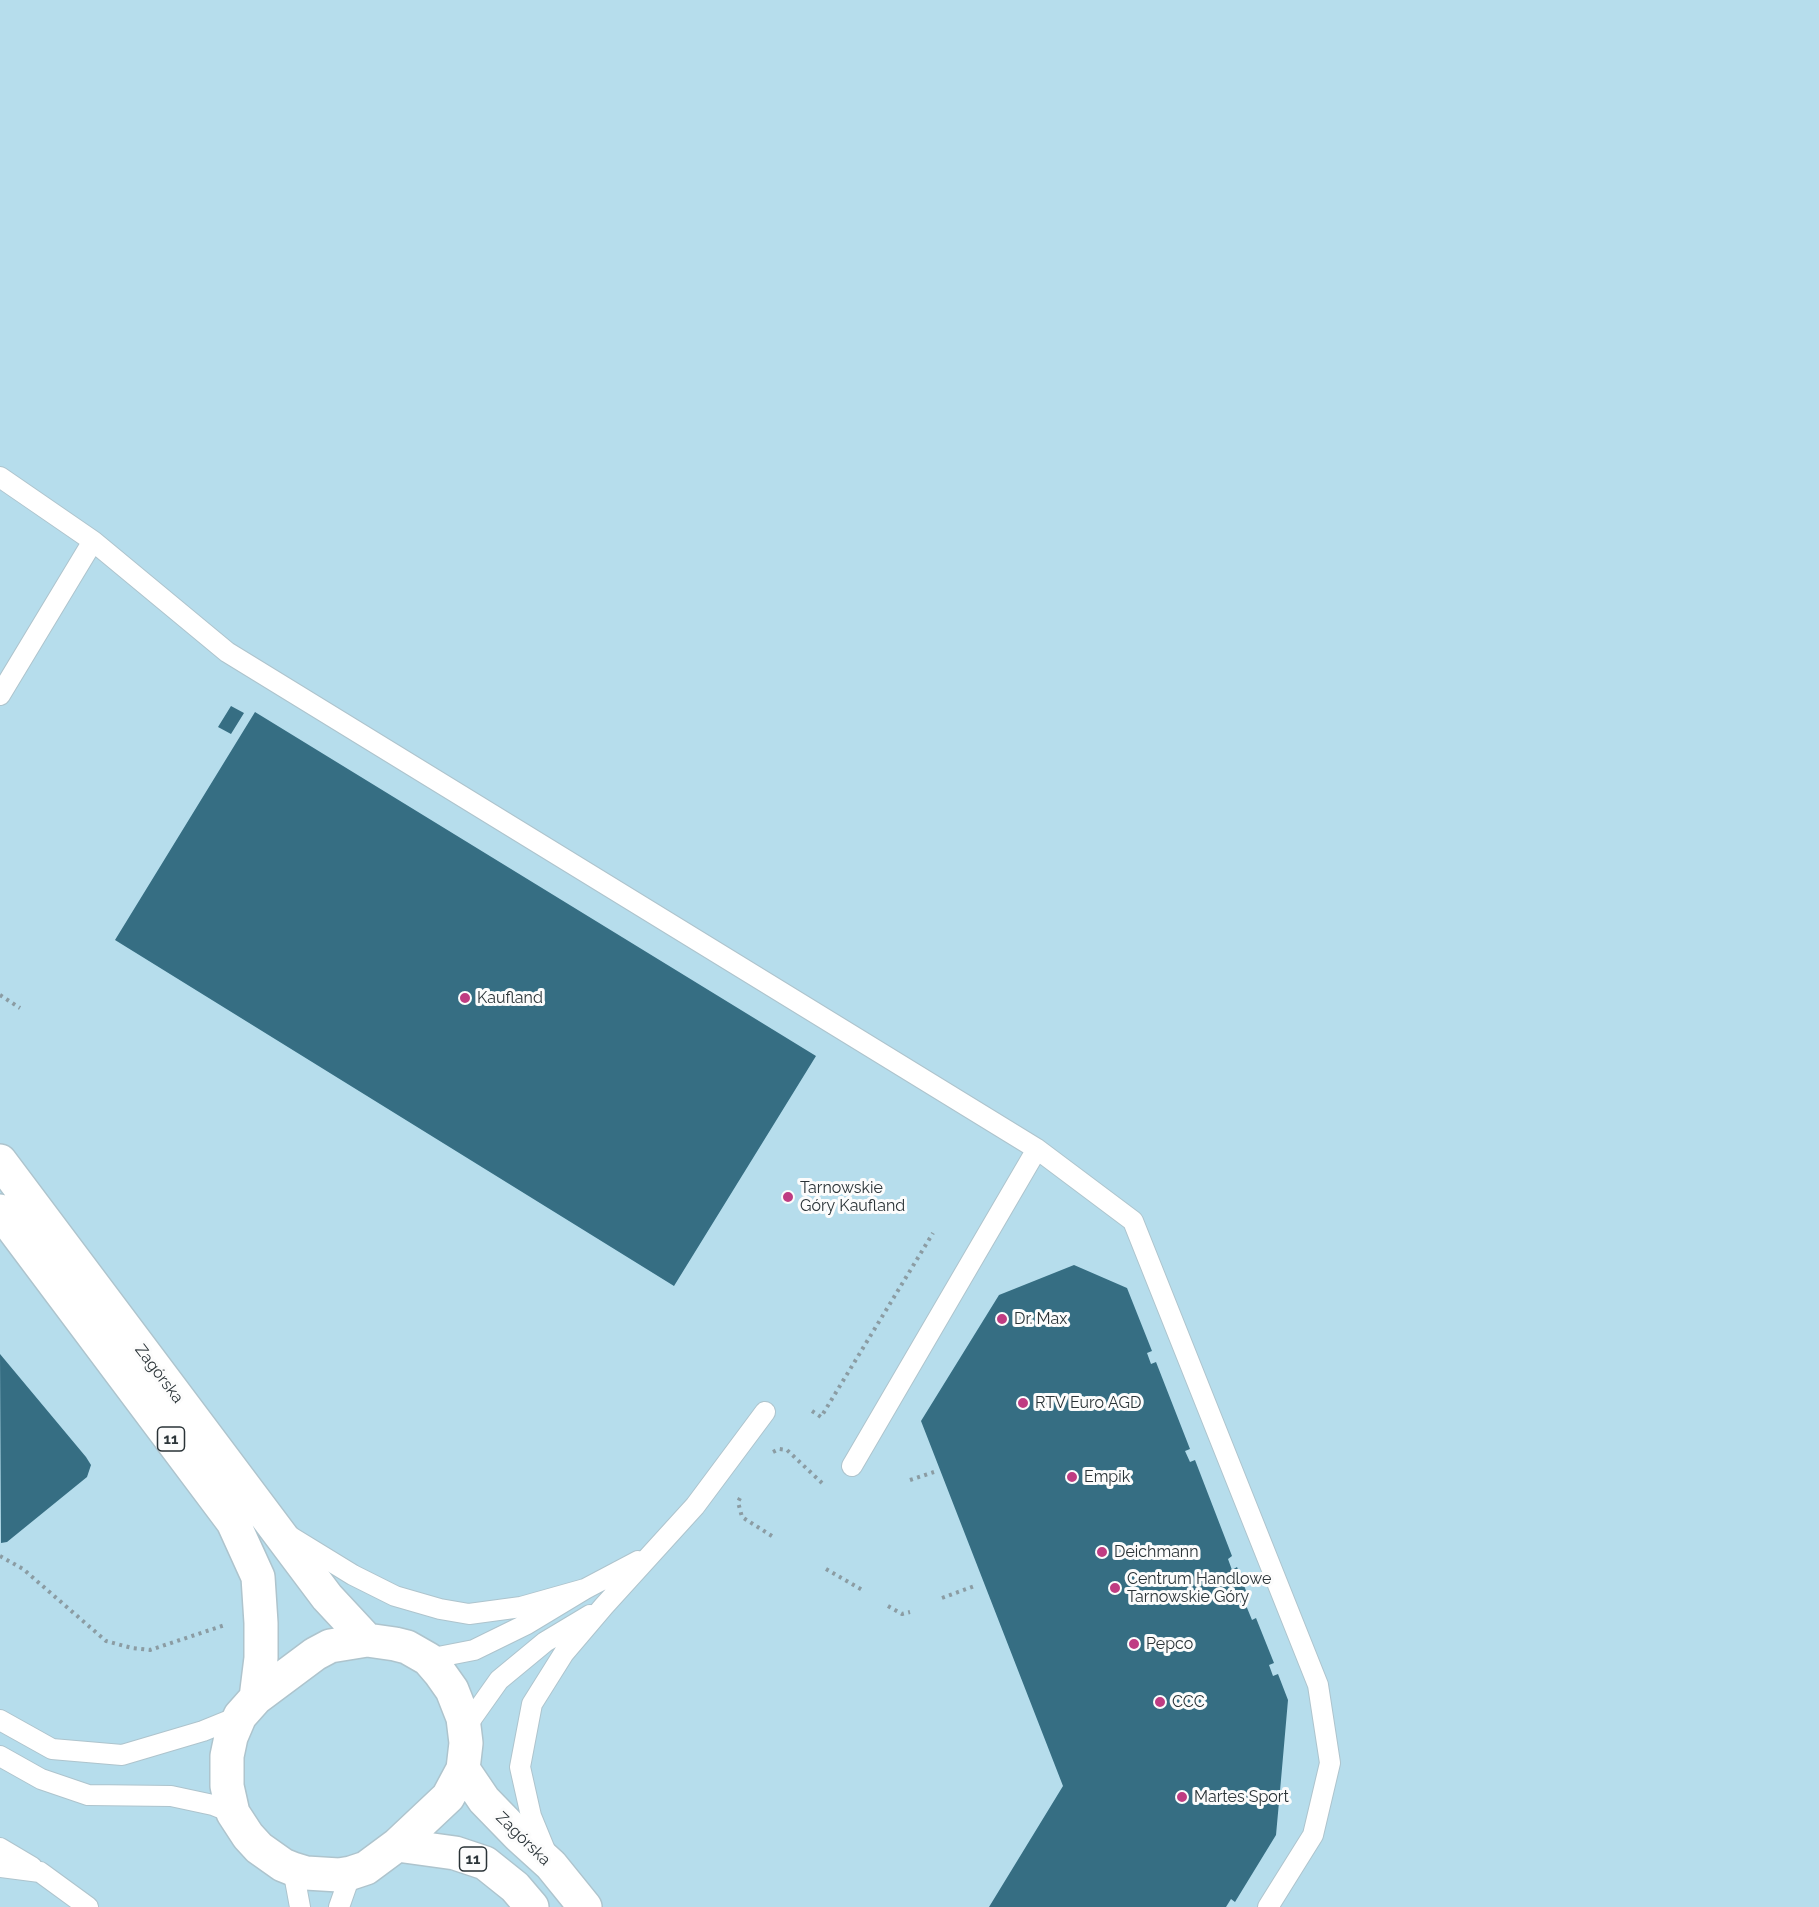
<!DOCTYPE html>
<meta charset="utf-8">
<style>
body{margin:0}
canvas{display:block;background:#ddf4fd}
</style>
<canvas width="1819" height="1907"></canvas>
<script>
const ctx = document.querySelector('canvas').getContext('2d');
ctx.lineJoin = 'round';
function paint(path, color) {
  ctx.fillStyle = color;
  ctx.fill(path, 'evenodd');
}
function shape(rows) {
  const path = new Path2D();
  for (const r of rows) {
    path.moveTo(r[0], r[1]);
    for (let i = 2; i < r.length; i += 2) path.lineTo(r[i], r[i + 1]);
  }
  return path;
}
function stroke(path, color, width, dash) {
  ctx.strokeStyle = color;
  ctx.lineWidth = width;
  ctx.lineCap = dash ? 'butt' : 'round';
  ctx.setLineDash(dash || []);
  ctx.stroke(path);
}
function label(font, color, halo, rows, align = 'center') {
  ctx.font = font + ' Raleway,sans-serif';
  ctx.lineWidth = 6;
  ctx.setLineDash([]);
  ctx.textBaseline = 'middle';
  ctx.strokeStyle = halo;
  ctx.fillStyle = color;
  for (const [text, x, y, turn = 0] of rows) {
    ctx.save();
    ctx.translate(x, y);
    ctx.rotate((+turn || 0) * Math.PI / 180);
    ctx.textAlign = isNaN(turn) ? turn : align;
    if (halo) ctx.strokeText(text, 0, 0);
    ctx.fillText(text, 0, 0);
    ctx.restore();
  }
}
paint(shape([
 [0,0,1819,0,1819,1907,0,1907]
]), '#b6ddec');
paint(shape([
 [231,706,244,713,231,734,218,727],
 [255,712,816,1056,674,1286,115,940],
 [1074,1265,1127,1288,1152,1351,1147,1353,1151,1364,1156,1362,1190,1449,1185,1451,1190,1462,1195,1460,1232,1556,1228,1559,1232,1570,1237,1567,1248,1596,1243,1598,1252,1620,1256,1618,1274,1663,1269,1665,1273,1676,1278,1674,1288,1700,1280,1791,1275,1790,1273,1802,1279,1802,1276,1835,1235,1902,1231,1899,1226,1907,989,1907,1063,1786,921,1421,999,1295],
 [0,1354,86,1457,91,1465,87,1477,7,1542,1,1543]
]), '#366e83');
const service = shape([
 [0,477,93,541,0,695],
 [93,541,227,652,1037,1149,1133,1221,1318,1685,1330,1763,1313,1835,1268,1907],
 [852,1466,1037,1149],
 [291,1537,353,1575,395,1596,440,1609,469,1614,521,1607,585,1589],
 [428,1659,474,1650,527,1624,585,1589,638,1561],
 [0,1720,52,1749,122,1755,203,1731,240,1716],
 [465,1728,499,1680,545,1642,590,1615],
 [0,1756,41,1779,88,1795,171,1796,213,1805,233,1813],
 [0,1848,32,1867],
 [547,1855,531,1816,520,1767,532,1704,564,1653,604,1606,695,1506,765,1412],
 [0,1867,40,1872,88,1907],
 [293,1869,300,1907],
 [339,1907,351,1873]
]);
const trunk = shape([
 [0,1161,327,1597,367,1640],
 [0,1211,233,1522,258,1577,261,1623,261,1658,256,1698],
 [367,1640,395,1644,407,1647,428,1659,440,1673,452,1690,463,1718,466,1743,463,1769,448,1797,397,1845,366,1868,351,1873,339,1875,306,1873,293,1869,283,1865,259,1848,248,1836,233,1813,227,1786,227,1756,231,1737,240,1716,256,1698,315,1654,330,1646,367,1640],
 [463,1769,484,1800,519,1836,551,1865,585,1907],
 [397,1845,455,1853,485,1863,515,1887,532,1907]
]);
stroke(service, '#aec4cd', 22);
stroke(trunk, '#aec4cd', 36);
stroke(shape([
 [0,995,20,1008],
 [812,1411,821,1417,933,1233],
 [773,1452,779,1449,787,1450,822,1483],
 [910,1480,934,1472],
 [740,1498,738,1502,742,1517,775,1538],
 [0,1556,23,1569,106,1641,132,1648,150,1650,225,1625],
 [826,1569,864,1591],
 [942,1598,977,1585],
 [888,1606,902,1614,910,1612]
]), '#8b9ca3', 4, [3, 4.5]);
stroke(service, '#fff', 20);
stroke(trunk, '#fff', 33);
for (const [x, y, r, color] of [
 [465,998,6,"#bf3c82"],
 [788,1197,6,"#bf3c82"],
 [1002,1319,6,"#bf3c82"],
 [1023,1403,6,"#bf3c82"],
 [1072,1477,6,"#bf3c82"],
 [1102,1552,6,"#bf3c82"],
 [1115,1588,6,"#bf3c82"],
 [1134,1644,6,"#bf3c82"],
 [1160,1702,6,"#bf3c82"],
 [1182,1797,6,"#bf3c82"]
]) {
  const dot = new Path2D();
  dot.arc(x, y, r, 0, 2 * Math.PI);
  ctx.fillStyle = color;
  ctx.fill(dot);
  stroke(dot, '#fcfcfc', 2);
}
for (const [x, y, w] of [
 [171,1439,27],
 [473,1859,27]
]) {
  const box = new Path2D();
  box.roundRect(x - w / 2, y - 12, w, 24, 4.5);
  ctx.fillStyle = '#fcfcfc';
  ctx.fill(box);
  stroke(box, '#2a3337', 1.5);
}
label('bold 15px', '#2a3337', null, [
 ["11",171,1439],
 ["11",473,1859]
]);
label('16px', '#2a3337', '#fcfcfc', [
 ["Kaufland",477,998],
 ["Tarnowskie",800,1188],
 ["Góry Kaufland",800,1206],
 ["Dr. Max",1014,1319],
 ["RTV Euro AGD",1035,1403],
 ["Empik",1084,1477],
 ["Deichmann",1114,1552],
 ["Centrum Handlowe",1127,1579],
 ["Tarnowskie Góry",1127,1597],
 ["Pepco",1146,1644],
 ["CCC",1172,1702],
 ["Martes Sport",1194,1797]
], 'left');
label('16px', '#2a3337', '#fcfcfc', [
 ["Zagórska",159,1374,53],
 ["Zagórska",523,1839,44]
]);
</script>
